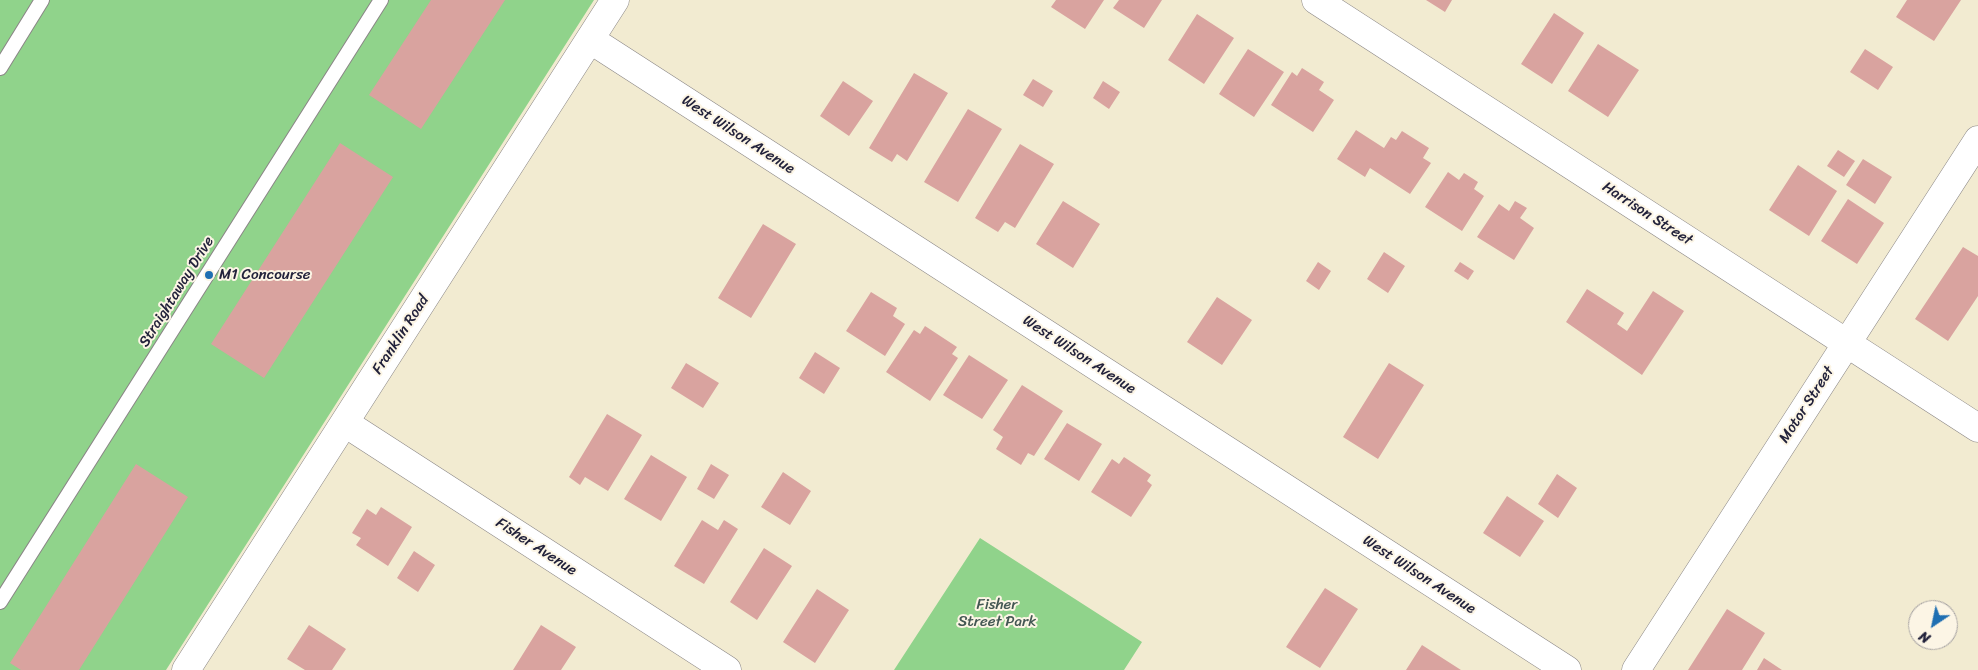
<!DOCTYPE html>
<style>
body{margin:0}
#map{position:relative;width:1978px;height:670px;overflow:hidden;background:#f2ebd1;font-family:Sriracha,sans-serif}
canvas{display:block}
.north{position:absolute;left:1908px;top:600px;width:50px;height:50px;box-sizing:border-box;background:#fcf5e5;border:1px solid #a5a1a1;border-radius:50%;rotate:214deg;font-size:14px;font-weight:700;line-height:20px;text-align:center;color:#22223b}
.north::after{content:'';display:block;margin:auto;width:18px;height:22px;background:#1f6fb2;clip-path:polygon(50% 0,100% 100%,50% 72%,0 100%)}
</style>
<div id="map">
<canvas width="1978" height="670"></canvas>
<div class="north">N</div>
</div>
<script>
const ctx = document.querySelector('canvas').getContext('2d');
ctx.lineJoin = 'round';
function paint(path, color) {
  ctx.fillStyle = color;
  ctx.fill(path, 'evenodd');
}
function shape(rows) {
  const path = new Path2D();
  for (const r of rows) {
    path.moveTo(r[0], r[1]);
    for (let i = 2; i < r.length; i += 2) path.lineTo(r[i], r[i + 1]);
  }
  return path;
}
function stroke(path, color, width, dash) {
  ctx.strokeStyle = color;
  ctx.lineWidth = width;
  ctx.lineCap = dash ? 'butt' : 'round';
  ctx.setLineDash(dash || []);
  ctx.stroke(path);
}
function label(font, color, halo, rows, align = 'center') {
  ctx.font = font + ' Sriracha,sans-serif';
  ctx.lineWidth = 4;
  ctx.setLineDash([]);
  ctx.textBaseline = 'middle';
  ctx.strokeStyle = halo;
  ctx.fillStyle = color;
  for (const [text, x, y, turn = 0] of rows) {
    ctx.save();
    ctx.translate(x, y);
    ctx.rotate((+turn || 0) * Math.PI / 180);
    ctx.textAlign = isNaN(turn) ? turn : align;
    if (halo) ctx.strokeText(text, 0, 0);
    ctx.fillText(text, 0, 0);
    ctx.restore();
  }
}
paint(shape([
 [0,0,594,0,166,670,0,670],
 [980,538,1142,642,1124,670,894,670]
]), '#90d38b');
paint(shape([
 [431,0,505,0,421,129,369,95],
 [1056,0,1104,0,1085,29,1051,7],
 [1119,0,1162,0,1144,28,1113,8],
 [1426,0,1452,0,1445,12],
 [1907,0,1961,0,1934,41,1896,17],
 [1554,13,1584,33,1552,84,1521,64],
 [1197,14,1234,38,1204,84,1168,60],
 [1598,44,1639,70,1608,117,1568,91],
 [1248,49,1284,72,1254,117,1219,94],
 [1865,49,1893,67,1878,90,1850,72],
 [1302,68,1324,82,1319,90,1334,100,1313,132,1271,105,1292,72,1297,76],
 [914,73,948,93,907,161,897,154,892,162,869,148],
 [1033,79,1053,91,1043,107,1023,95],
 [843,81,873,101,849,136,820,116],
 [1103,81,1120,92,1109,109,1093,98],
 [968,109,1002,129,958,202,924,182],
 [1356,130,1384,148,1391,137,1396,140,1402,131,1429,148,1423,158,1431,163,1410,194,1370,168,1365,177,1337,159],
 [340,143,393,177,264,378,211,344],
 [1020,144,1054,164,1015,228,1005,222,998,232,975,218],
 [1838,150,1855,161,1844,177,1827,166],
 [1863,159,1892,177,1875,204,1846,185],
 [1798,165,1837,191,1809,236,1769,210],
 [1448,172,1459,180,1464,173,1478,182,1474,189,1484,196,1462,231,1425,207],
 [1848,199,1884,223,1857,264,1821,241],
 [1063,201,1100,224,1073,268,1036,244],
 [1515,201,1527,208,1520,218,1534,228,1514,260,1477,237,1499,204,1509,211],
 [763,224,796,244,751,318,718,298],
 [1963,247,1978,256,1978,296,1948,341,1915,319],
 [1384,252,1405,266,1388,293,1367,279],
 [1318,262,1331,271,1319,290,1306,281],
 [1460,262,1474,271,1468,280,1454,271],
 [1587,289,1624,313,1617,324,1627,331,1653,291,1684,311,1642,375,1566,322],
 [871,292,897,308,893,316,905,324,885,356,846,331],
 [1217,297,1252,320,1222,365,1187,342],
 [925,326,957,347,952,354,958,358,930,401,886,372,914,330,920,334],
 [815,352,840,368,824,394,799,378],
 [969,355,1008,380,982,419,943,395],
 [686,363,719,383,703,408,671,388],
 [1389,363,1424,385,1378,459,1343,437],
 [1022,385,1063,411,1034,456,1028,453,1021,465,996,449,1003,437,993,430],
 [607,414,642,435,608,491,585,477,580,485,569,477],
 [1067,423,1102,444,1079,481,1044,459],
 [651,455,687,477,661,521,624,499],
 [1124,457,1151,475,1147,481,1152,485,1131,517,1091,492,1112,459,1119,464],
 [136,464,188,497,79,670,21,670,10,663],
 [711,464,729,475,714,499,697,489],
 [783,472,811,491,790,525,761,507],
 [1557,474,1577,488,1558,518,1538,504],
 [1507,496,1544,521,1520,557,1483,533],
 [381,507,412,527,388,566,356,545,361,538,352,533,367,509,376,515],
 [702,520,718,530,724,520,738,529,704,584,674,566],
 [764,548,792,566,757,620,730,602],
 [414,551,435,565,418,592,397,578],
 [1325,588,1358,609,1320,668,1286,647],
 [817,589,849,610,815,663,783,642],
 [1727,609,1765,633,1742,670,1688,670],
 [309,625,346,649,332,670,305,670,287,659],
 [541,625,576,647,561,670,513,670],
 [1422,645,1461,670,1406,670],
 [1764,658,1782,670,1757,670]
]), '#d9a39f');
const lane = shape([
 [0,68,42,0],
 [0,602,381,0]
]);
const street = shape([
 [1316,0,1978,428],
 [591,40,1567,670],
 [345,423,727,670],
 [186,670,615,0],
 [1636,670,1978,140]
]);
stroke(lane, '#8a8686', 16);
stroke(street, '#8a8686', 29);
stroke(lane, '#fff', 14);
stroke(street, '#fff', 28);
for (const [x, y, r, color] of [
 [209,275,5,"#1f6fb2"]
]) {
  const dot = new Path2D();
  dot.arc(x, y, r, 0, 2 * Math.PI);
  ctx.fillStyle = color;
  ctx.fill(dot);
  stroke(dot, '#fcf5e5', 2);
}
label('15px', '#22223b', '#fcf5e5', [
 ["West Wilson Avenue",738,135,33],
 ["Harrison Street",1647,214,33],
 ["Straightaway Drive",177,292,-58],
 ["Franklin Road",401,335,-57],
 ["West Wilson Avenue",1079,355,33],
 ["Motor Street",1807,405,-57],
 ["Fisher Avenue",536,547,33],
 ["West Wilson Avenue",1419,575,33]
]);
label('15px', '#22223b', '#fcf5e5', [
 ["M1 Concourse",219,275]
], 'left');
label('15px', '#435753', '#fcf5e5', [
 ["Fisher",997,605],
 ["Street Park",997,622]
]);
</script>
